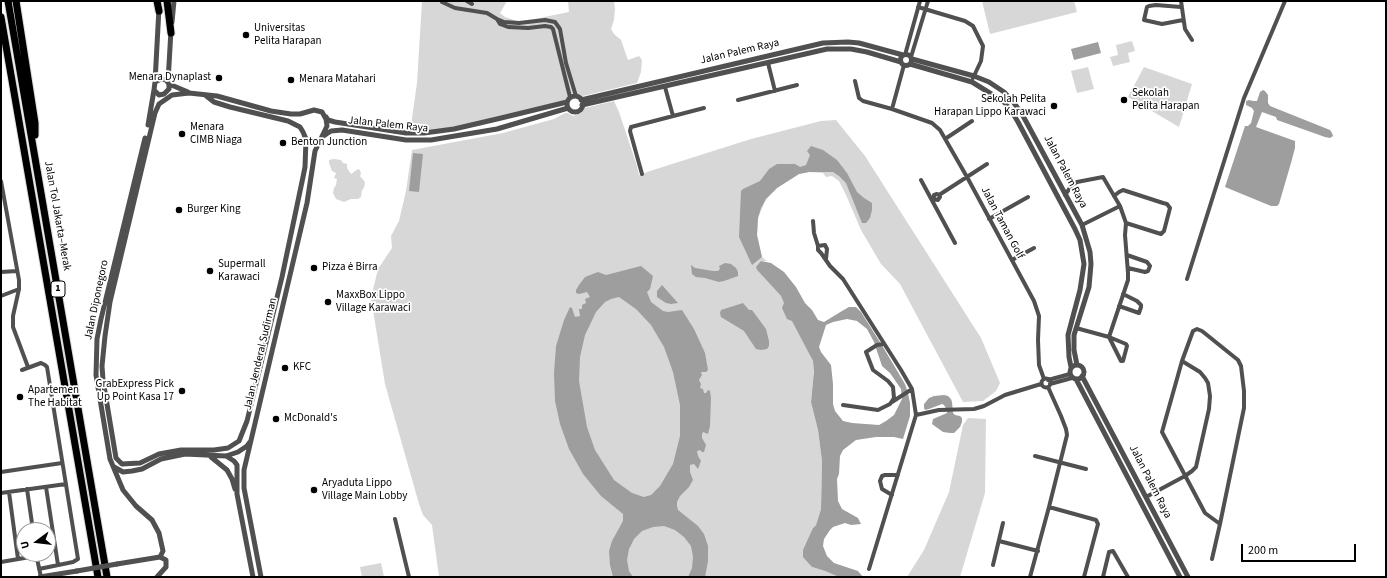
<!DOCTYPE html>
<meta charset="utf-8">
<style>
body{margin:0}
#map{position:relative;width:1387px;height:578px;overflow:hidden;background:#fff;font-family:"Source Sans 3",sans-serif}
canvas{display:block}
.frame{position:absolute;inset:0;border:2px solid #000;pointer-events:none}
.north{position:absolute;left:16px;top:522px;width:40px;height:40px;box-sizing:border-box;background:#fff;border:1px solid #999;border-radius:50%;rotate:255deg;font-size:11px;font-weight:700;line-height:16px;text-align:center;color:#000}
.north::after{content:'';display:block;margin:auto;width:14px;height:18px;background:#000;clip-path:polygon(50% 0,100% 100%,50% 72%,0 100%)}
.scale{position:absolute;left:1241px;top:544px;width:115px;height:18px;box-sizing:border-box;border:2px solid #000;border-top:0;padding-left:5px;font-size:12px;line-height:14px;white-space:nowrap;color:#000;-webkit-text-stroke:3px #fff;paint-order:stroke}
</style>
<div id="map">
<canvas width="1387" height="578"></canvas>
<div class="frame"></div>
<div class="north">U</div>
<div class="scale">200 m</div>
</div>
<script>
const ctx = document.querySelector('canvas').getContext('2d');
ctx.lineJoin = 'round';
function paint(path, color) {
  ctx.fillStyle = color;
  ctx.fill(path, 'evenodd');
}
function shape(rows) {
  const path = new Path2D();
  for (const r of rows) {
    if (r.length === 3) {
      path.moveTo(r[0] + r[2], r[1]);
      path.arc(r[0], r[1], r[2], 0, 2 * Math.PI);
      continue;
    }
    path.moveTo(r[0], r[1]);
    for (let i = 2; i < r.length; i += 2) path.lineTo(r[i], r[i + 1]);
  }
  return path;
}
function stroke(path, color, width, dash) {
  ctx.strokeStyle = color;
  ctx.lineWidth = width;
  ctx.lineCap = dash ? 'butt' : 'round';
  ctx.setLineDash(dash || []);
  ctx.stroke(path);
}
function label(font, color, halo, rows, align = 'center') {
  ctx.font = font + ' "Source Sans 3",sans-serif';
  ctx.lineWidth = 3.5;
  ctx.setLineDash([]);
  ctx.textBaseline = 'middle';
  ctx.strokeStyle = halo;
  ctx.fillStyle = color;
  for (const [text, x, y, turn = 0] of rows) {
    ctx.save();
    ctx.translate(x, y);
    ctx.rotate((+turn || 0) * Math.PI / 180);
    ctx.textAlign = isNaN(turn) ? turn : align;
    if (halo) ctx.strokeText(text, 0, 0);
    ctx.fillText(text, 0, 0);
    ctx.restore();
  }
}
paint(shape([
 [422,1,507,1,500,13,505,17,520,22,569,12,568,1,614,1,615,9,614,20,611,29,614,34,621,40,628,60,639,56,642,60,641,72,637,83,583,96,574,93,568,95,566,100,455,127,424,131,413,130,412,128,412,118,417,83],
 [982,1,1074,1,1077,12,990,34],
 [1132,41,1135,51,1128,53,1130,62,1113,66,1110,57,1118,55,1116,45],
 [1088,67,1094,89,1077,93,1071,71],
 [1144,67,1192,84,1179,127,1128,97],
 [614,101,619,112,637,166,639,175,650,171,751,139,821,121,836,120,865,156,981,338,1000,383,996,391,983,401,963,402,900,284,881,264,861,230,846,195,839,181,832,176,826,177,823,173,809,172,799,174,777,188,766,199,758,218,757,235,762,257,767,261,761,261,757,270,781,296,813,361,814,370,811,402,818,430,822,461,821,509,816,525,813,528,812,567,825,571,839,577,439,577,432,525,423,515,419,504,385,384,371,298,378,269,392,248,391,236,399,221,406,191,412,150,503,133,554,119,565,113,568,113,573,116,581,113,585,108],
 [334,159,341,160,343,163,347,164,347,168,351,174,358,169,360,170,361,174,360,176,365,182,364,188,362,190,361,197,358,199,351,199,344,202,336,199,333,193,334,188,336,185,337,179,334,178,336,173,332,171,329,163,329,160],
 [968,418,986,419,985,493,960,577,907,577,924,550,949,492,963,425],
 [381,563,384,577,362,577,360,567]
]), '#d7d7d7');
paint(shape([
 [1098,42,1101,53,1074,60,1071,49],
 [1263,90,1265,91,1268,95,1268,103,1270,106,1330,130,1332,133,1333,136,1330,138,1325,137,1277,120,1276,117,1262,112,1256,127,1295,141,1295,148,1291,163,1279,204,1277,206,1271,206,1225,187,1245,126,1248,126,1251,123,1254,111,1252,108,1246,105,1246,101,1249,100,1253,101,1257,101,1260,92],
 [811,146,823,150,837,160,847,173,857,192,864,198,872,203,872,210,870,218,866,223,862,223,846,183,839,176,833,172,809,172,799,174,777,188,766,199,761,208,758,218,757,235,762,257,752,265,739,237,741,191,743,189,760,181,769,169,777,164,795,164,800,167,806,165,810,155,807,151],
 [413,153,423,154,419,192,409,191],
 [761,261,771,263,784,272,796,287,805,303,812,310,818,320,824,322,842,311,849,307,856,307,861,312,883,347,905,384,908,393,910,403,910,416,903,439,894,437,876,437,856,440,843,450,840,456,839,474,837,479,838,501,842,509,858,518,861,524,851,525,845,523,833,527,830,530,824,539,823,546,827,556,834,563,858,571,863,577,839,577,825,571,812,567,803,557,803,550,813,528,816,525,821,509,822,461,818,430,811,402,814,371,813,361,792,321,787,319,782,308,784,303,781,296,757,270,756,267],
 [847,319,857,321,867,329,874,342,882,366,890,373,901,389,902,399,894,415,886,421,879,425,852,423,843,421,835,411,833,404,833,384,831,365,821,352,819,347,826,325,833,322],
 [725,263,731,264,736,268,738,272,738,276,724,281,719,282,705,278,696,277,692,274,691,265,695,268,713,271,718,271,720,269,719,266],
 [641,266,653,276,650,289,647,292,651,302,663,311,668,312,682,310,694,329,705,353,708,370,706,372,701,372,702,375,699,380,701,384,700,388,703,389,704,393,706,393,708,390,710,391,711,398,710,426,708,434,703,432,702,434,702,438,706,445,704,452,702,452,700,450,697,451,698,456,701,461,698,469,694,464,690,465,690,472,693,480,689,487,680,496,677,502,677,506,678,510,698,526,704,534,708,546,708,561,705,577,688,577,692,568,693,557,691,546,684,537,675,530,664,526,653,527,642,531,634,539,629,549,627,560,629,571,633,577,613,577,610,565,609,551,612,541,623,521,623,514,601,496,583,474,569,449,560,424,555,401,554,373,556,346,564,320,570,307,572,308,575,317,580,316,579,309,582,309,582,305,586,303,585,299,590,297,587,292,579,294,576,293,576,290,579,285,585,277,598,272,606,275],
 [619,297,636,309,651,325,664,347,673,372,680,405,680,436,673,464,660,486,651,495,644,497,632,493,614,480,595,450,587,427,579,381,580,357,585,335,596,312,605,302,611,299],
 [662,285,677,302,678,303,671,304,666,303,657,297,657,291],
 [743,303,749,310,752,310,766,329,769,341,769,346,767,349,761,350,756,349,744,331,721,317,720,313,721,310],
 [944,395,948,396,951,399,952,402,953,413,955,415,960,416,962,418,962,422,960,427,954,433,950,433,943,432,932,424,933,419,947,413,947,410,944,405,942,404,929,409,925,410,924,408,924,404,929,398,934,396]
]), '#9e9e9e');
const motorway = shape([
 [8,1,107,577],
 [16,1,35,123,35,135],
 [157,1,159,11],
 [167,1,171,33],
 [1,17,98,577]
]);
stroke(motorway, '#dbdbdb', 9);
stroke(shape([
 [467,1,472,4],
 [1181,1,1185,29,1192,40],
 [442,2,455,8,487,13,497,19,504,22,519,23,545,20,555,22,560,29,566,63,576,96],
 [918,7,965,21,973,26,983,46,981,61,973,78],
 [1181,7,1156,5,1149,6,1147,7,1144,20,1162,24,1183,20],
 [497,19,500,24,508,27,528,28,545,26,551,27,553,29,570,97],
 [905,55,920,1],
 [911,57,928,1],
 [768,63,775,91],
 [855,81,859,98,863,101,892,109,932,123,940,130,967,177,1034,301,1039,316,1038,340,1039,365,1044,379],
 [665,87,673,116],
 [738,100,797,85],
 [892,109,904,65],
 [945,139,972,121],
 [642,174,630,131,631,127,704,108],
 [921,180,955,243],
 [1,181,19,280,19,289,13,316,13,327,28,367],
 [939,195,987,164],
 [1065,195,1072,185,1077,182,1103,177,1120,206,1126,223,1125,235,1128,273,1128,280,1109,337,1121,361,1123,361,1127,346,1126,344,1109,337,1076,328],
 [1114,196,1119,192,1123,190,1163,203,1167,204,1170,208,1164,231,1161,234,1126,223],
 [932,200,934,199,938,200,940,197,939,195,937,194,934,195,934,199],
 [989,219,1028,197],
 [813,221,814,233,818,246],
 [1082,225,1120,206],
 [1127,255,1147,262,1150,266,1148,271,1145,272,1128,268],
 [826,259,827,249,825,245,818,246,818,250,821,253,830,266,843,279,901,370,912,389,916,415,869,569],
 [1012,260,1034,248],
 [1,272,17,271],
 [1187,279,1244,98,1285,1],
 [1,296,19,289],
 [1119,306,1139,313,1141,307,1141,305,1137,301,1123,294],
 [22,370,41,363,45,365,47,367,78,559,73,562,39,569],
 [1046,383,4.5],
 [1048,380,1070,374],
 [1050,384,1072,378],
 [892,402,912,389],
 [843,405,878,410,890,404,894,398,893,387,888,381,873,370,866,352,877,345,884,344],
 [916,415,939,410,974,409,984,406,1005,395,1041,384],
 [1035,456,1086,469],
 [1,472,62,463],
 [46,487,58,565],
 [27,489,33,530],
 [9,492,18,559],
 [1,493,66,484],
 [892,495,882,489,880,481,882,476,885,475,898,475],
 [1146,497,1185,476,1192,471,1196,467,1209,409,1210,396,1208,383,1205,378,1200,372,1182,361],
 [1049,507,1096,520,1098,524,1084,577],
 [395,519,409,577],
 [999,541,1038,551],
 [36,554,41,577],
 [1212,559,1220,524,1244,408,1244,391,1241,366,1238,360,1202,331,1197,329,1193,331,1182,361,1162,432,1205,513,1220,524],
 [1,562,36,556],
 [993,565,1003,523],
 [1030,577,1049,507,1067,435,1066,429,1061,416,1048,387],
 [1103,577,1109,552,1113,551,1128,577]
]), '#505050', 4);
stroke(shape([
 [172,22,174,1],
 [906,60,5.5],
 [912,59,974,76,989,82,1004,92,1014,103,1022,114,1082,225,1090,252,1091,264,1089,287,1074,335,1074,350,1077,365],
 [910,64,972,82,993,95,1005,103,1012,112,1018,122,1075,229,1080,240,1084,264,1080,290,1068,335,1069,357,1071,367],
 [155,82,159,8],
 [168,82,171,30],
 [169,84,169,89,164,94,159,95,154,90,155,82,161,79,166,80,169,84,188,92],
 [205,95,214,102,230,107,288,121,300,127,303,132,306,139,305,167,303,177,282,277,247,421,239,441,228,448,214,450,181,450,159,454,140,463,122,464,116,458,103,380,102,366,105,336,110,302,155,113,159,104,172,95,189,93,217,96,271,111,291,114,300,114,314,110,322,112,326,119,327,126,315,151,307,203,244,470,244,488,261,577],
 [575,104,8],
 [581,100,823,43,848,42,859,43,903,55],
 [582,105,827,49,851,49,867,52,901,62],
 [326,117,328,120,335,122,406,133,424,133,454,129,497,119,567,102],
 [148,125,154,90],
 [322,137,331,131,342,130,406,140,431,140,497,129,568,108],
 [145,138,101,319,97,339,96,375,110,459,123,490,136,506,152,520,159,533,163,551,160,557],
 [1077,372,7],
 [1082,376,1188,577],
 [1076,379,1180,577],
 [226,456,234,461,237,465,237,494,253,577],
 [211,457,227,470,232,479,235,489],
 [114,467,123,472,132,471,142,469,161,459,185,454,226,456,238,452,247,446,250,442],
 [117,564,160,557],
 [40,577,77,571],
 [157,577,166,567,166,560,160,557]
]), '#505050', 5);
stroke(motorway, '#000', 7);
stroke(shape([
 [77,571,117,564]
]), '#505050', 5);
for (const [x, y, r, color] of [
 [246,35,4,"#000"],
 [219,78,4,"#000"],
 [291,80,4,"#000"],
 [1124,100,4,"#000"],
 [1054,106,4,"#000"],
 [182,134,4,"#000"],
 [283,143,4,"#000"],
 [179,210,4,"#000"],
 [314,268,4,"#000"],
 [210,271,4,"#000"],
 [328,302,4,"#000"],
 [285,368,4,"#000"],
 [182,391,4,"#000"],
 [20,397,4,"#000"],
 [276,419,4,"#000"],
 [314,490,4,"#000"]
]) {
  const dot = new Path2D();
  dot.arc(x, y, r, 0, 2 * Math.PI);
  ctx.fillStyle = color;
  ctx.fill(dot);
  stroke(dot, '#fff', 1.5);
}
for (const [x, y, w] of [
 [58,289,14]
]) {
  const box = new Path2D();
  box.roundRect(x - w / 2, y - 8, w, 16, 3);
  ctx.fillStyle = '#fff';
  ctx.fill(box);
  stroke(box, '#000', 1);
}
label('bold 10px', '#000', null, [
 ["1",58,289]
]);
label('11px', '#000', '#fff', [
 ["Universitas",254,29],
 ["Pelita Harapan",254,42],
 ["Menara Dynaplast",211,78,"right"],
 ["Menara Matahari",299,80],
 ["Sekolah",1132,94],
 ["Pelita Harapan",1132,107],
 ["Sekolah Pelita",1046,100,"right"],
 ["Harapan Lippo Karawaci",1046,113,"right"],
 ["Menara",190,128],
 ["CIMB Niaga",190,141],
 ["Benton Junction",291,143],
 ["Burger King",187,210],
 ["Supermall",218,265],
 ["Karawaci",218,278],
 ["Pizza ė Birra",322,268],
 ["MaxxBox Lippo",336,296],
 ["Village Karawaci",336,309],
 ["KFC",293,368],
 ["GrabExpress Pick",174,385,"right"],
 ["Up Point Kasa 17",174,398,"right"],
 ["Apartemen",28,391],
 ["The Habitat",28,404],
 ["McDonald's",284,419],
 ["Aryaduta Lippo",322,484],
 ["Village Main Lobby",322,497]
], 'left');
label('11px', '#000', '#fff', [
 ["Jalan Palem Raya",740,52,-13],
 ["Jalan Palem Raya",388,125,6],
 ["Jalan Palem Raya",1065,172,62],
 ["Jalan Tol Jakarta–Merak",57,216,80],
 ["Jalan Taman Golf",1002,223,62],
 ["Jalan Diponegoro",97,300,-78],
 ["Jalan Jenderal Sudirman",261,354,-77],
 ["Jalan Palem Raya",1150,482,63]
]);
</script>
